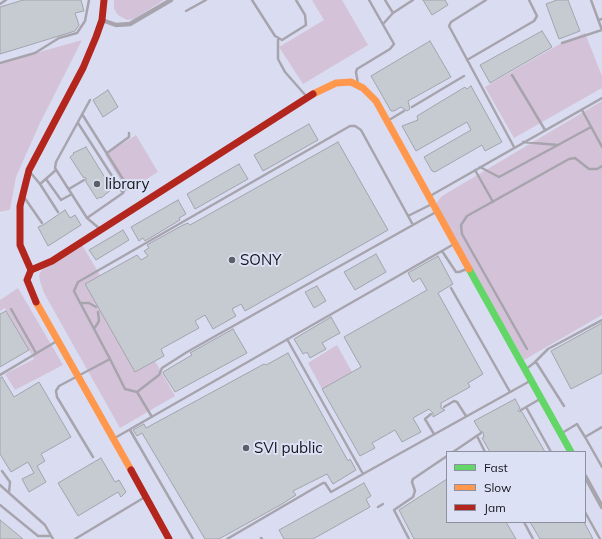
<!DOCTYPE html>
<style>
body{margin:0}
#map{position:relative;width:602px;height:539px;overflow:hidden;background:#e3e4ef;font-family:Mulish,sans-serif}
canvas{display:block}
.legend{position:absolute;left:446px;top:451px;width:140px;height:72px;box-sizing:border-box;background:#dde1f5;border:1px solid #8d909f;margin:0;padding:5px 7px;list-style:none;font-size:12px;color:#15161d}
.legend li{display:flex;align-items:center;gap:8px;height:20px}
.legend b{width:20px;border:1px solid #8d909f}
</style>
<div id="map">
<canvas width="602" height="539"></canvas>
<ul class="legend">
<li><b style="height:5px;background:#63d668"></b>Fast</li>
<li><b style="height:5px;background:#ff974d"></b>Slow</li>
<li><b style="height:5px;background:#b3261e"></b>Jam</li>
</ul>
</div>
<script>
const ctx = document.querySelector('canvas').getContext('2d');
ctx.lineJoin = 'round';
function paint(path, color) {
  ctx.fillStyle = color;
  ctx.fill(path, 'evenodd');
}
function shape(rows) {
  const path = new Path2D();
  for (const r of rows) {
    path.moveTo(r[0], r[1]);
    for (let i = 2; i < r.length; i += 2) path.lineTo(r[i], r[i + 1]);
  }
  return path;
}
function stroke(path, color, width, dash) {
  ctx.strokeStyle = color;
  ctx.lineWidth = width;
  ctx.lineCap = dash ? 'butt' : 'round';
  ctx.setLineDash(dash || []);
  ctx.stroke(path);
}
function label(font, color, halo, rows, align = 'center') {
  ctx.font = font + ' Mulish,sans-serif';
  ctx.lineWidth = 4;
  ctx.setLineDash([]);
  ctx.textBaseline = 'middle';
  ctx.strokeStyle = halo;
  ctx.fillStyle = color;
  for (const [text, x, y, turn = 0] of rows) {
    ctx.save();
    ctx.translate(x, y);
    ctx.rotate((+turn || 0) * Math.PI / 180);
    ctx.textAlign = isNaN(turn) ? turn : align;
    if (halo) ctx.strokeText(text, 0, 0);
    ctx.fillText(text, 0, 0);
    ctx.restore();
  }
}
paint(shape([
 [0,0,602,0,602,539,0,539,0,213,10,210,16,177,40,123,0,66],
 [447,452,585,452,585,522,447,522]
]), '#daddf1');
paint(shape([
 [114,0,164,0,134,19,127,20,118,15,114,9],
 [312,0,342,0,368,45,303,84,279,47,324,20],
 [585,33,602,76,602,88,514,138,485,87,558,45],
 [82,40,40,123,16,177,10,210,0,212,0,63],
 [602,101,602,315,524,360,438,209,437,202,442,196],
 [136,135,158,172,127,191,105,155],
 [82,245,100,275,85,284,135,372,155,361,175,396,120,428,44,293,40,281,39,275,43,268],
 [18,288,63,365,15,390,5,374,34,359,5,308,0,311,0,300],
 [337,345,352,372,322,389,308,363]
]), '#d4c3d8');
const building = shape([
 [23,0,81,0,84,11,75,13,79,25,75,31,0,54,0,7,23,0],
 [423,0,445,0,448,5,432,15,423,0],
 [557,0,568,0,580,31,559,39,546,4,557,0],
 [542,31,552,47,490,83,480,65,542,31],
 [430,41,451,77,408,101,410,109,407,111,401,107,394,111,391,111,371,76,430,41],
 [471,86,502,142,485,151,482,145,435,172,432,171,424,157,471,130,467,122,416,151,402,126,418,120,417,116,465,87,467,89,471,86],
 [108,90,118,107,103,117,93,100,108,90],
 [309,124,318,140,263,171,254,155,309,124],
 [338,142,388,230,245,311,241,304,232,309,236,316,213,329,205,315,195,321,199,328,161,349,164,356,135,372,85,284,137,255,141,260,148,256,144,251,149,248,147,245,183,225,188,223,190,225,338,142],
 [86,147,112,189,101,198,100,197,97,199,86,182,86,178,83,177,70,157,74,154,73,153,86,147],
 [239,164,248,179,195,209,187,194,239,164],
 [178,200,186,214,179,218,180,220,145,241,143,238,139,241,131,227,178,200],
 [65,210,70,218,75,215,81,225,48,246,38,227,43,225,65,210],
 [123,230,129,240,96,260,89,250,123,230],
 [376,254,386,272,355,290,344,272,376,254],
 [438,256,453,284,438,293,483,374,468,383,470,387,441,403,441,408,445,410,433,417,433,413,429,409,413,418,421,432,402,442,395,430,372,443,375,448,360,456,322,389,361,367,344,337,427,290,420,278,413,282,408,273,438,256],
 [317,286,326,301,314,308,305,292,317,286],
 [6,311,29,350,0,367,0,314,6,311],
 [331,317,340,333,322,343,326,349,310,358,307,352,303,354,294,339,331,317],
 [602,323,602,373,571,389,551,351,602,323],
 [233,329,247,353,175,392,163,373,163,372,192,355,190,353,233,329],
 [288,353,348,461,350,459,356,470,333,484,327,474,293,491,296,495,282,504,219,539,205,539,142,433,137,436,133,430,144,424,146,428,264,364,266,365,288,353],
 [2,377,14,397,39,382,71,437,41,454,45,461,37,466,46,482,29,492,22,479,34,473,28,462,11,472,0,454,0,378,2,377],
 [515,399,520,408,518,411,522,412,545,452,490,452,482,438,484,437,483,432,480,431,474,421,515,399],
 [101,458,115,482,119,480,126,492,121,497,118,492,78,516,58,483,101,458],
 [447,479,447,522,506,522,516,539,414,539,399,510,447,479],
 [364,483,371,496,366,499,370,507,313,539,284,539,279,530,364,483],
 [0,520,5,524,23,539,0,539,0,520],
 [530,522,584,522,593,539,540,539,530,522]
]);
paint(building, '#c6cad1');
stroke(building, '#a2a5ac', 1);
stroke(shape([
 [252,0,275,36,282,40,306,25,305,15,296,0],
 [385,0,393,13],
 [486,0,451,22,449,26,514,147],
 [591,0,602,30],
 [0,4,6,0],
 [186,11,206,0],
 [598,20,602,19],
 [383,24,393,13,413,0],
 [278,40,278,59,285,72,307,97],
 [562,43,602,30],
 [467,60,534,21,537,16,529,0],
 [0,63,35,53,59,38,77,33,85,21,89,0],
 [512,75,545,130],
 [358,84,356,72,357,69,390,49,394,44,369,0],
 [90,100,56,162,55,168,87,218,100,229],
 [412,107,464,76],
 [582,110,602,147],
 [82,114,126,184,126,187,123,193,87,218],
 [389,120,404,111],
 [78,123,123,193],
 [523,142,558,145,591,127],
 [107,153,129,137,129,133],
 [480,167,499,177,558,145],
 [56,170,40,184,58,212],
 [475,170,493,202],
 [30,172,40,184],
 [46,179,61,200,72,194],
 [69,189,84,180],
 [430,196,602,98],
 [24,197,42,223],
 [408,216,432,204],
 [442,251,456,272,459,272,467,269],
 [451,288,510,392],
 [80,303,89,303,96,307],
 [11,309,36,353],
 [94,329,99,321,98,312],
 [527,349,462,234,461,225,467,216,569,159,575,158,589,169,597,169,602,166],
 [110,359,76,295,74,291,78,282,350,126,355,126,361,130,413,225],
 [536,362,564,406],
 [526,369,534,363,548,349,602,320],
 [0,375,57,341],
 [137,392,152,417],
 [444,407,454,401,457,402,466,416],
 [526,407,551,452],
 [521,410,540,399],
 [431,414,425,419,434,434],
 [602,427,585,437,602,467],
 [130,430,193,539],
 [562,433,577,424,585,437],
 [477,436,485,452],
 [113,439,454,244],
 [453,452,481,433],
 [93,457,57,397,56,391,59,386,110,359,125,389,137,392,159,375,162,368,187,352,436,212],
 [2,471,10,482,9,493],
 [363,474,530,381],
 [0,485,45,525,53,539],
 [0,505,38,536,51,536],
 [378,507,383,504],
 [585,512,600,539],
 [524,522,533,539],
 [261,538,262,539],
 [75,539,145,497],
 [227,539,323,483,325,483,331,492,363,474,287,339],
 [409,539,394,510,413,497,415,491,412,482,413,479,447,456]
]), '#a7a4ae', 2.5);
stroke(shape([
 [102,20,116,25,130,24,171,0],
 [585,476,602,507]
]), '#a7a4ae', 4.5);
stroke(shape([
 [469,269,571,452]
]), '#63d668', 7);
stroke(shape([
 [313,94,336,83,351,82,363,88,376,101,469,269],
 [36,302,131,470]
]), '#ff974d', 7);
stroke(shape([
 [31,270,52,261,313,94],
 [36,302,27,280,31,270,20,245,20,206,29,170,83,68,96,37,102,20,104,0],
 [131,470,169,539]
]), '#b3261e', 7);
for (const [x, y, r, color] of [
 [97,184,4,"#5d5e66"],
 [232,260,4,"#5d5e66"],
 [246,448,4,"#5d5e66"]
]) {
  const dot = new Path2D();
  dot.arc(x, y, r, 0, 2 * Math.PI);
  ctx.fillStyle = color;
  ctx.fill(dot);
  stroke(dot, '#dde1f5', 1.5);
}
label('15px', '#15161d', '#dde1f5', [
 ["library",105,184],
 ["SONY",240,260],
 ["SVI public",254,448]
], 'left');
</script>
